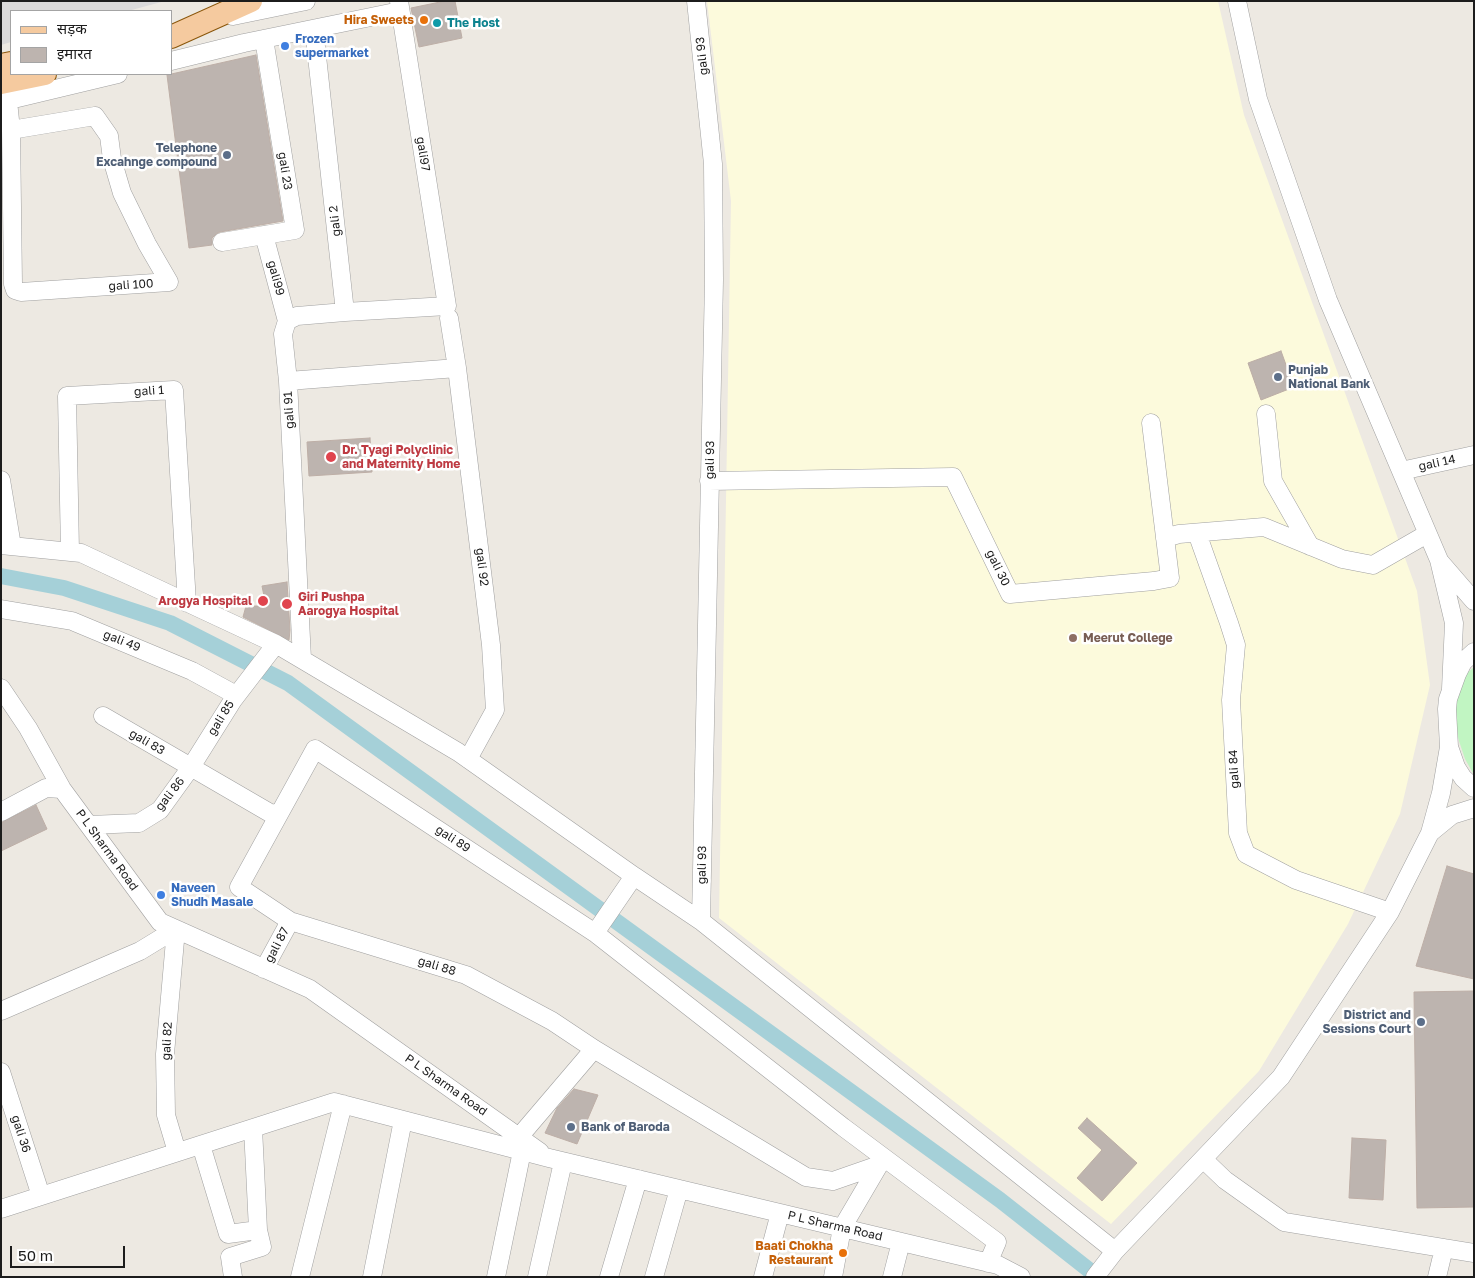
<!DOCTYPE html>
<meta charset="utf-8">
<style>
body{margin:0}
#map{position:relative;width:1475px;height:1278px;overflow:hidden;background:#ede9e2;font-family:"Golos Text","Noto Sans Devanagari",sans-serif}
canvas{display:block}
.frame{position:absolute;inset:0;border:2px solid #1c1c1c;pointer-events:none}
.legend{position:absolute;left:10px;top:10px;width:162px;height:65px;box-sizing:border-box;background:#fff;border:1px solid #a4a4a4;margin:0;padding:6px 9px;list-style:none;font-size:15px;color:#1c1c1c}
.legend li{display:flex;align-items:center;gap:10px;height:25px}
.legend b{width:25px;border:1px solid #a4a4a4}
.scale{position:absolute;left:10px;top:1246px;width:115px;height:22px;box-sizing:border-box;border:2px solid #1c1c1c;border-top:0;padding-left:6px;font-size:15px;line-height:18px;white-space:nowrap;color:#1c1c1c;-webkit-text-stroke:4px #fff;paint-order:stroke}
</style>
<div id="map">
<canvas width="1475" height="1278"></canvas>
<div class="frame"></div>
<ul class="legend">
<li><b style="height:6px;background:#f5ca9f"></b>सड़क</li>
<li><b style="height:14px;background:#bdb4af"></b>इमारत</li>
</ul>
<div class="scale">50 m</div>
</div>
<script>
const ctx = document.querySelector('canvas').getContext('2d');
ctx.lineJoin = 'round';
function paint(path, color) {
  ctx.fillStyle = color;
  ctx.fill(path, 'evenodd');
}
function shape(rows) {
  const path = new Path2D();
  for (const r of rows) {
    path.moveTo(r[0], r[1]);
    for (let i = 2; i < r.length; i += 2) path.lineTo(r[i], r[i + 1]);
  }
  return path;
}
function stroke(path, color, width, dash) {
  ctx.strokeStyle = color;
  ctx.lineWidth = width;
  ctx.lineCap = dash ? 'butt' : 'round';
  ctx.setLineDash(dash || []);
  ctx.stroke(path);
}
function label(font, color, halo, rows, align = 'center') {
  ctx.font = font + ' "Golos Text",sans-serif';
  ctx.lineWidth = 5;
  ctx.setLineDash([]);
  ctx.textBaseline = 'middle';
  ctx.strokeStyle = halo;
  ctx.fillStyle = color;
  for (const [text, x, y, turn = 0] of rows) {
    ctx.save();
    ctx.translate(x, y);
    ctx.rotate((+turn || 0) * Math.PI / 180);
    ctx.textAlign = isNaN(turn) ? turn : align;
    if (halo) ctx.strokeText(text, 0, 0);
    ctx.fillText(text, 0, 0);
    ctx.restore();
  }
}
paint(shape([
 [1,1,165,1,128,11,11,11,11,42,1,45]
]), '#dad9d9');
paint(shape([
 [707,1,1218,1,1244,115,1417,591,1430,685,1400,814,1348,924,1259,1071,1111,1224,719,918,731,201]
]), '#fcfadc');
paint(shape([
 [1474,667,1474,775,1465,759,1459,741,1454,722,1454,701,1465,675]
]), '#c1f5c2');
stroke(shape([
 [1,576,64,588,170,623,288,683,1000,1200,1098,1277]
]), '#a5d0d8', 16);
const building = shape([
 [445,1,455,1,462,38,419,47,411,8,445,1],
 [256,55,283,221,220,232,216,234,212,238,212,245,189,248,167,75,256,55],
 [1281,351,1294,387,1261,400,1248,363,1281,351],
 [370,438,372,472,309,476,307,442,370,438],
 [287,582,290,630,289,640,243,617,246,606,266,606,262,586,287,582],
 [36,805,47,829,1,851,1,823,36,805],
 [1447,866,1474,874,1474,979,1416,966,1447,866],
 [1474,991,1474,1207,1417,1208,1414,992,1474,991],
 [574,1089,598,1095,577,1144,545,1133,557,1108,574,1089],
 [1087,1118,1137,1163,1102,1201,1077,1178,1102,1150,1078,1128,1087,1118],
 [1352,1138,1386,1140,1383,1200,1349,1198,1352,1138]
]);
paint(building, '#bdb4af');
stroke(building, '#bdaea6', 1);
const minor = shape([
 [696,1,713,164,714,280,701,921],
 [1237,1,1258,99,1328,300,1439,560,1454,623,1451,689],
 [233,16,306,1],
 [314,29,345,312,447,306,399,1],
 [171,61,244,43,400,11],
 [8,101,11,130,13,284,15,290,21,292,169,282,147,244,122,193,112,159,109,136,95,116,11,130],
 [1,102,118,74],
 [264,235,287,321],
 [222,242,295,230,264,39],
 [457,368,491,645,495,710,468,759],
 [288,381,283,334,287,321,297,316,345,312],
 [1266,414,1273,481,1310,546],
 [1401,471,1474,455],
 [1,480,12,546],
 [709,481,953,477,1010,594,1154,581,1170,578,1151,423],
 [1197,533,1229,623,1236,645,1231,700,1238,833,1246,854,1296,880,1390,912],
 [1165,538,1179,534,1264,527,1342,559,1373,565,1427,534],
 [1,545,81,553,276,644,458,752,634,876,701,921,1115,1251],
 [70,552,67,396,174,390,187,603],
 [1441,563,1474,601],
 [1,609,72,621,192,671,236,695],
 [1474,652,1463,662,1457,674,1448,699,1447,709,1449,747,1456,767,1463,778,1474,788],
 [302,659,288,381,457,368,449,318],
 [1,688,28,728,62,789,160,922,310,989,540,1152],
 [103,716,270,813,279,814],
 [1,812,46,788,62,789],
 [89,825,139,823,160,810,191,767,233,700,276,644],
 [1430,833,1452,815,1474,808],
 [634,876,595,933,315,749,239,887,290,921,466,975,552,1021,594,1049,806,1177,833,1181,879,1165],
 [176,929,165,1054,166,1115,177,1152],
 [595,933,843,1127,997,1242,988,1263],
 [264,969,290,921],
 [1,1011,140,951,176,929],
 [1,1072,41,1196],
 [519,1137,594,1049],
 [201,1145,228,1234,258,1230,253,1128],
 [1203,1159,1225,1180,1284,1222,1474,1253],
 [1,1209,334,1102,549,1158,998,1265,1021,1277],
 [233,1277,230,1257,262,1247,258,1230],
 [300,1277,343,1104],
 [372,1277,403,1120],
 [496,1277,522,1151],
 [537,1277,563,1162],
 [609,1277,638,1179],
 [654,1277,679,1189],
 [763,1277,780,1213],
 [833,1277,842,1228,879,1165],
 [892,1277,901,1242],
 [1095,1277,1115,1251,1281,1077,1390,912,1430,833,1441,793,1449,747],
 [1437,1277,1444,1248]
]);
const major = shape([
 [171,37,251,1],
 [1,65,11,63],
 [1,83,45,74]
]);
stroke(minor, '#a0a0a0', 19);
stroke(major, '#8a560a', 24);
stroke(minor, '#fff', 18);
stroke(major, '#f5ca9f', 22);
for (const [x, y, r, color] of [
 [424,20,5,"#e8710a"],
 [437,23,5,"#0f9aa8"],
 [285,46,5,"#3f7fe0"],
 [227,155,5,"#5c6f8a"],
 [1278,377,5,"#5c6f8a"],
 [331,457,6,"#e0444e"],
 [263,601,6,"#e0444e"],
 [287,604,6,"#e0444e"],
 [1073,638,5,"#8d6e63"],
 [161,895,5,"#3f7fe0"],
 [1421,1022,5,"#5c6f8a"],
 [571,1127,5,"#5c6f8a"],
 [843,1253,5,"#e8710a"]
]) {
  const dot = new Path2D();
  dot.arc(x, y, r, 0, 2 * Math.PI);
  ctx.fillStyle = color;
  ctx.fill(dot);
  stroke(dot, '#fff', 2);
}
label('bold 12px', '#c56008', '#fff', [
 ["Hira Sweets",414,20],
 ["Baati Chokha",833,1246],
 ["Restaurant",833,1260]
], 'right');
label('bold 12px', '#0d838f', '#fff', [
 ["The Host",447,23]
], 'left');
label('bold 12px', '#366cbe', '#fff', [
 ["Frozen",295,39],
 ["supermarket",295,53],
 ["Naveen",171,888],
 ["Shudh Masale",171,902]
], 'left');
label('12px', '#1c1c1c', '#fff', [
 ["gali 93",702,56,-96],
 ["gali97",423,154,81],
 ["gali 23",285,171,81],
 ["gali 2",335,221,-96],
 ["gali99",276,278,75],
 ["gali 100",131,285,-4],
 ["gali 1",149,391,-4],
 ["gali 91",289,410,-93],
 ["gali 93",710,460,-89],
 ["gali 14",1437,463,-12],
 ["gali 92",482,567,83],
 ["gali 30",998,568,64],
 ["gali 49",122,641,22],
 ["gali 85",221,718,-58],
 ["gali 83",147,742,30],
 ["gali 84",1234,769,-93],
 ["gali 86",170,794,-52],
 ["gali 89",453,839,33],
 ["P L Sharma Road",107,850,54],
 ["gali 93",702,865,-89],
 ["gali 87",277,945,-62],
 ["gali 88",437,966,17],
 ["gali 82",167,1041,-87],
 ["P L Sharma Road",446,1085,35],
 ["gali 36",21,1134,72],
 ["P L Sharma Road",835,1226,13]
]);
label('bold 12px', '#4e5e75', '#fff', [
 ["Telephone",217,148],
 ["Excahnge compound",217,162],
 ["Punjab",1288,370,"left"],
 ["National Bank",1288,384,"left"],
 ["District and",1411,1015],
 ["Sessions Court",1411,1029],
 ["Bank of Baroda",581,1127,"left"]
], 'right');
label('bold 12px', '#be3a42', '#fff', [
 ["Dr. Tyagi Polyclinic",342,450],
 ["and Maternity Home",342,464],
 ["Giri Pushpa",298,597],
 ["Aarogya Hospital",298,611],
 ["Arogya Hospital",252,601,"right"]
], 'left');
label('bold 12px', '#785e54', '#fff', [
 ["Meerut College",1083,638]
], 'left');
</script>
